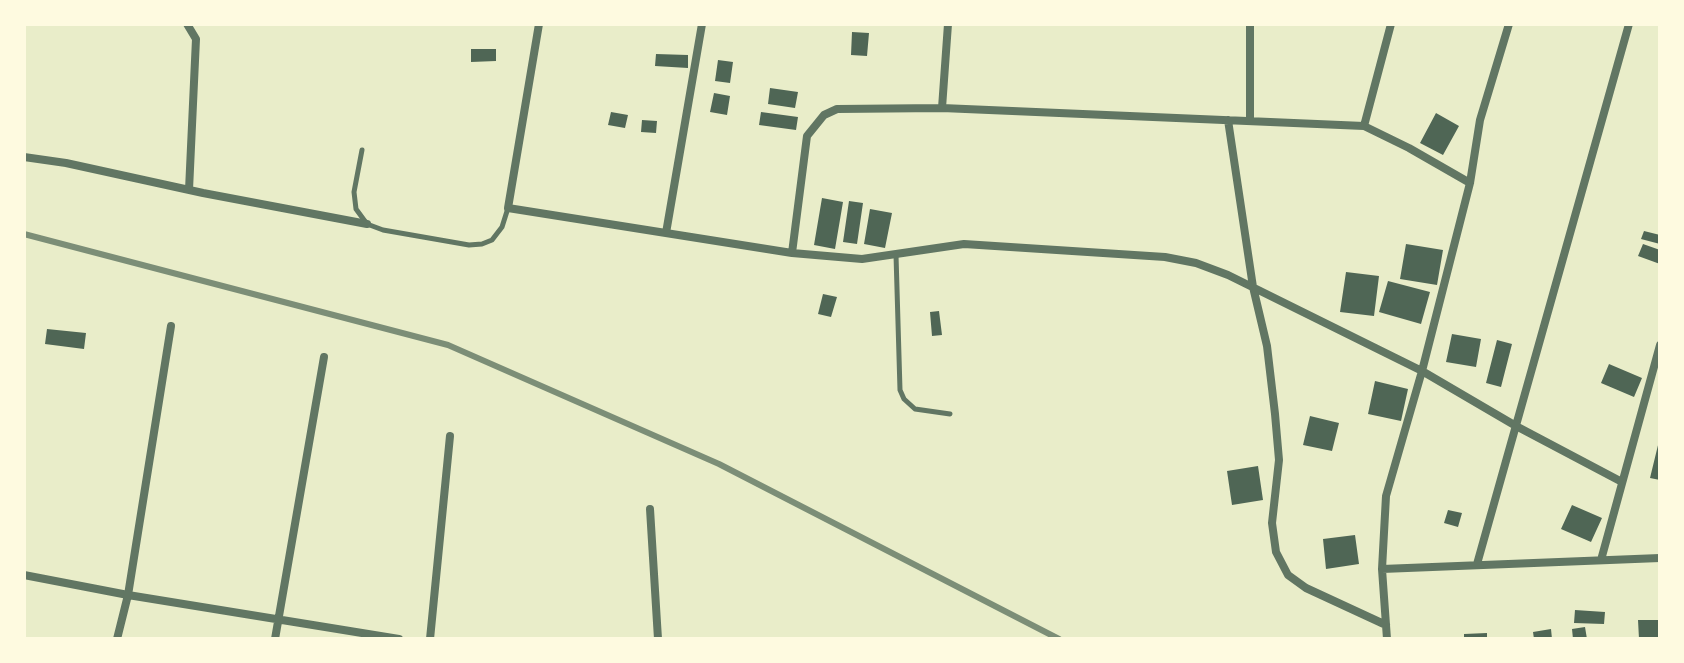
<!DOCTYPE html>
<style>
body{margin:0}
#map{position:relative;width:1684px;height:663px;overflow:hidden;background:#e9edc9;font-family:"Golos Text",sans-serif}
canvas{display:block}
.frame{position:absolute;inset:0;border:26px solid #fefae0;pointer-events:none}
</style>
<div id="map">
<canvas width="1684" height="663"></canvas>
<div class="frame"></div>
</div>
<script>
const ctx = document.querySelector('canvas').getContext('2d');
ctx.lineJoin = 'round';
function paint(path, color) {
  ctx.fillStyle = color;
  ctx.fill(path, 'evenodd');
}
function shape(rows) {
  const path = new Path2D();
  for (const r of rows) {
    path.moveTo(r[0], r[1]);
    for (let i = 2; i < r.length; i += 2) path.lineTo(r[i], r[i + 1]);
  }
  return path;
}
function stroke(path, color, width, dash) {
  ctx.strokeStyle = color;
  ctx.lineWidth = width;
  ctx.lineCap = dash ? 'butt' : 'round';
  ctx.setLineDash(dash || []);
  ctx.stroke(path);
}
paint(shape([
 [852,32,869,33,867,56,851,55],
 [471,49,496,49,496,61,471,62],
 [656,54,688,55,688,68,655,66],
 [718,60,733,62,730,83,715,81],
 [770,88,798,92,795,108,768,104],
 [714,93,730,96,727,115,710,112],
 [611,112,628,115,625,128,608,125],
 [761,112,798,117,796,130,759,125],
 [1436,113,1459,126,1443,155,1420,143],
 [642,120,657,121,656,133,641,132],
 [822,198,843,202,835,249,814,245],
 [849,201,863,203,857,244,843,242],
 [870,209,892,213,885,248,864,244],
 [1644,231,1660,235,1660,244,1641,239],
 [1406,244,1443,250,1437,285,1400,279],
 [1643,244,1660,250,1660,264,1638,256],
 [1346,272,1379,276,1374,316,1340,312],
 [1388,281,1430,292,1421,324,1379,312],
 [823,294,837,297,831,317,818,314],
 [939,311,942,335,932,336,930,312],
 [47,329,86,333,84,349,45,344],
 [1452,334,1481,339,1476,367,1446,362],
 [1497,340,1512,344,1501,387,1486,383],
 [1609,364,1642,378,1634,397,1601,383],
 [1375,381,1408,389,1401,421,1368,414],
 [1310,416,1339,423,1332,451,1303,445],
 [1659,441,1660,441,1660,480,1650,478],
 [1258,466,1263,500,1232,505,1227,471],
 [1572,505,1602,518,1591,542,1561,529],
 [1448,510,1462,513,1458,527,1444,523],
 [1355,535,1359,564,1326,569,1323,539],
 [1575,610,1605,612,1604,624,1574,623],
 [1638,620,1658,620,1658,639,1639,639],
 [1585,627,1587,639,1573,639,1572,629],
 [1551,629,1552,639,1534,639,1533,632],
 [1487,633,1487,639,1464,639,1464,634]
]), '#4f6655');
stroke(shape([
 [362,150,354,192,356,209,367,224,383,230,469,245,482,244,492,240,502,227,508,208],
 [896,255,900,390,904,399,915,409,950,414]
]), '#617663', 5);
stroke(shape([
 [187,24,196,39,189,190],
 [539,24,508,208,792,253,862,259,964,244,1165,257,1196,263,1228,275,1422,371,1516,426,1622,482],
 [1250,24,1250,121],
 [942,108,948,24],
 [1228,120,1253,287,1267,346,1275,414,1279,460,1272,523,1276,552,1288,575,1306,588,1386,625],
 [1364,126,1391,24],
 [24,157,66,163,203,193,367,224],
 [666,233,702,24],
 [792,253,807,136,824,115,837,109,942,108,1364,126,1409,148,1470,183],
 [650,509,658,639],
 [1601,560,1660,345],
 [1477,564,1629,24],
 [1382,569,1660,558],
 [24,575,128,595,399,639],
 [117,639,128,595,171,326],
 [275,639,324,357],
 [430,639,450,436],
 [1387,639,1382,569,1386,496,1422,371,1470,183,1480,120,1509,24]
]), '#617663', 8);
stroke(shape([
 [24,234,448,345,719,464,1059,639]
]), '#7c8e77', 6);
</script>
